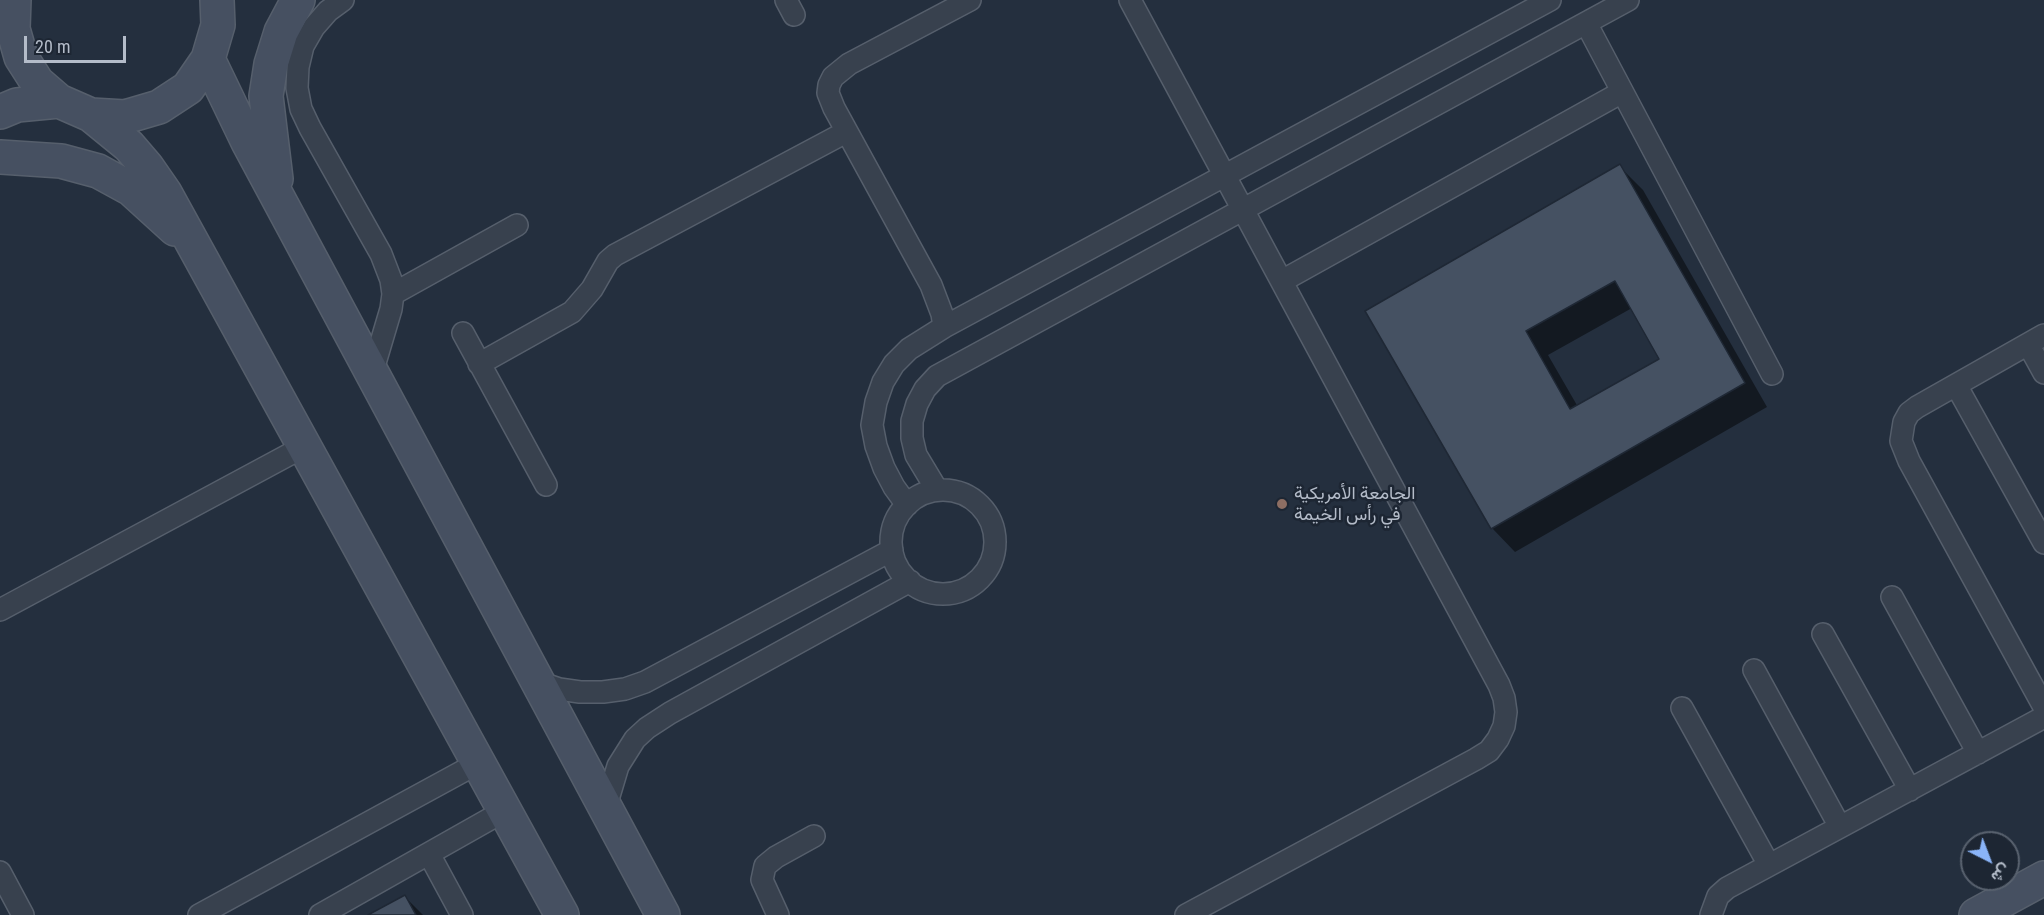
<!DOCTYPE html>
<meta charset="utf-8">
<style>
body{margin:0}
#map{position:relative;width:2044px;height:915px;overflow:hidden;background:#242f3e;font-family:"Roboto Condensed",Vazirmatn,sans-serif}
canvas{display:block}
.north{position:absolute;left:1960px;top:831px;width:60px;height:60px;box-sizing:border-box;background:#1d2633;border:2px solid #59626f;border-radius:50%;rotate:138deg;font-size:16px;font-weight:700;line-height:24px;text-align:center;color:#b4bcc9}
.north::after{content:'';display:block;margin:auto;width:21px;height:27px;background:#8ab4f8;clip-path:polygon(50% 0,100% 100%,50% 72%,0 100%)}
.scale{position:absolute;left:24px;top:36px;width:102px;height:27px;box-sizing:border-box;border:3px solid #b4bcc9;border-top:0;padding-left:8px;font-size:18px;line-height:21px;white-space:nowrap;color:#b4bcc9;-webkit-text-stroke:4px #1d2633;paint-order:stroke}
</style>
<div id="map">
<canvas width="2044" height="915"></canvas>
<div class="north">ش</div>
<div class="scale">20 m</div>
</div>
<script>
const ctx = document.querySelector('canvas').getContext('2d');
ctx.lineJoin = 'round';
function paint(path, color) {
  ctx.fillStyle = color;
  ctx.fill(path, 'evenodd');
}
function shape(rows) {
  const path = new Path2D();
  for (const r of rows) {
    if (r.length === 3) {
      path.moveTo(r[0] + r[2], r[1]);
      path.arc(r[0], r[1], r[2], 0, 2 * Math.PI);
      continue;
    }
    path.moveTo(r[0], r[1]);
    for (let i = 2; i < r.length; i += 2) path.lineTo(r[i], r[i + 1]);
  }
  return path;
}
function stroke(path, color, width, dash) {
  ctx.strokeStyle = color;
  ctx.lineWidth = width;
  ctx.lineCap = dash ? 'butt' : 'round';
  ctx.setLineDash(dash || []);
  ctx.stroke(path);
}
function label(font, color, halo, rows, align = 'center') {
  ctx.font = font + ' "Roboto Condensed",Vazirmatn,sans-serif';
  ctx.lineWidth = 5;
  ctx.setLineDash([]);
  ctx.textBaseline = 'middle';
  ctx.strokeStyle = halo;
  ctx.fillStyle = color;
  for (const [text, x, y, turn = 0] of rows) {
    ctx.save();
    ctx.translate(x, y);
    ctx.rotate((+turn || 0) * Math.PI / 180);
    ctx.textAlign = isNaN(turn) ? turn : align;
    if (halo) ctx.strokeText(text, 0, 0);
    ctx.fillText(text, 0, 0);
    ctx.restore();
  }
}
paint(shape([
 [1619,166,1643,190,1767,407,1515,552,1492,528,1367,311],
 [1632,308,1661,360,1578,407,1548,355],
 [405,897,423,915,371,915]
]), '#0007');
const building = shape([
 [1620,164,1745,383,1491,529,1365,311,1620,164],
 [1615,281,1659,359,1570,409,1526,331,1615,281],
 [405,895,416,915,368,915,405,895]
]);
paint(building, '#455162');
stroke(building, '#1f2835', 1.5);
const lane = shape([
 [343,0,328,11,314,27,303,46,298,67,297,88,301,109,310,128,381,254,391,280,393,294,391,309,372,373],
 [786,0,794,15],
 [1130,0,1499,685,1504,698,1506,712,1504,726,1498,739,1489,751,1476,759,1186,915],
 [1586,23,1772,374],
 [1282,281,1622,92],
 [393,294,517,225],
 [944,327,942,314,931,285,834,108,828,93,829,85,833,77,849,64,970,0],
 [463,333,546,485],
 [2044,335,1917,407,1909,413,1904,422,1901,441,1909,461,2044,707],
 [2028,344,2044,373],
 [479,364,572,312,592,289,608,261,615,255,846,132],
 [1956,385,2044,543],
 [937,490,916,455,912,438,912,421,917,404,925,389,937,376,1628,0],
 [943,542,52],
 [907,505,894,487,884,468,876,446,872,425,876,402,883,382,894,364,909,349,944,327,1550,0],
 [1892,597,1978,753],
 [0,610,305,446],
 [1823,634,1910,790],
 [1754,670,1840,827],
 [538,682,559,689,580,692,603,692,625,689,645,682,892,550],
 [1682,708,1769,865],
 [608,811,609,796,618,766,635,739,647,728,670,713,910,581],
 [429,854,462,915],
 [0,872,23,915],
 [199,915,478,763],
 [320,915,504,811],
 [778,915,762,880,765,866,776,857,814,836],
 [1711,915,1718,896,1727,888,2044,717]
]);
const secondary = shape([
 [14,0,13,29,21,57,37,82,59,101,91,115,125,117,159,107,188,88,208,59,218,25,217,0],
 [208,59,248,142,663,915],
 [0,112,17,105,59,101],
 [91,115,129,146,147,167,165,193,562,915],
 [0,157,61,161,98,171,131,189,175,229],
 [276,179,266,96,271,64,281,32,298,0],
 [1976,915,2044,878]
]);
stroke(lane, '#565f6c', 24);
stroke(secondary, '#565f6c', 36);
stroke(lane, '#38414e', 21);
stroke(secondary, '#465061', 33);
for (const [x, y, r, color] of [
 [1282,504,6,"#8d6e63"]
]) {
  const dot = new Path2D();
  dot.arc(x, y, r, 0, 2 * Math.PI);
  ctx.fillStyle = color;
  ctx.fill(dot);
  stroke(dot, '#1d2633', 2);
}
label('18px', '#b4bcc9', '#1d2633', [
 ["الجامعة الأمريكية",1294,494],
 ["في رأس الخيمة",1294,515]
], 'left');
</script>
